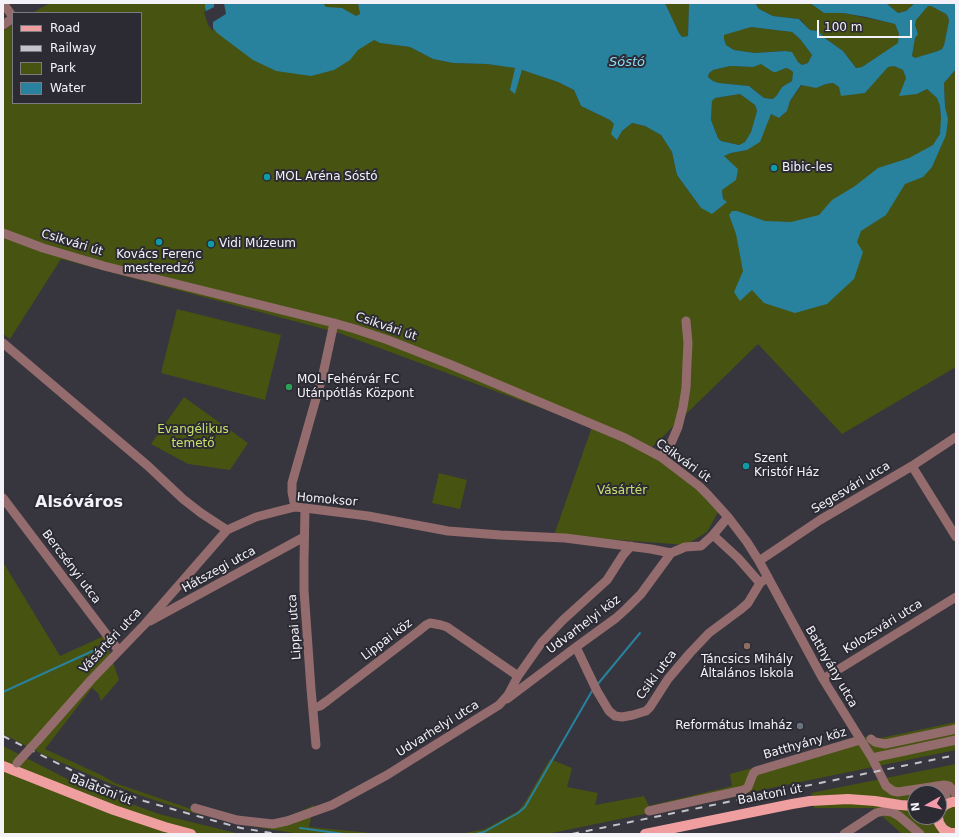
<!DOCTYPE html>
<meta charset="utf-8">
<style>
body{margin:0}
#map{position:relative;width:959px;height:837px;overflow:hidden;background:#37353e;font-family:"DejaVu Sans",sans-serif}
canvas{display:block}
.frame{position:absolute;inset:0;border:4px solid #f3f2f8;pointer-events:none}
.legend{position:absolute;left:12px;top:12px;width:130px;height:92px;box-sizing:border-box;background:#2c2b34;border:1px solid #7c7b82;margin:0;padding:5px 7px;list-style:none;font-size:12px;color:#f3f2f8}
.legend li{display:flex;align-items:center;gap:8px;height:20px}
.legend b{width:20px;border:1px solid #7c7b82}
.north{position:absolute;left:907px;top:785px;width:40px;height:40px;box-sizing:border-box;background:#2c2b34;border:1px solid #7c7b82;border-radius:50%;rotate:262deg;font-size:11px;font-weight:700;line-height:16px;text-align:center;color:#f3f2f8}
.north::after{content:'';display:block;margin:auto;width:14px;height:18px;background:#f39aab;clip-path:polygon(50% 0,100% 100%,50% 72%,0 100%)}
.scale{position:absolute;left:817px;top:20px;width:95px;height:18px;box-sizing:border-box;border:2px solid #f3f2f8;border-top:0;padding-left:5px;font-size:12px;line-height:14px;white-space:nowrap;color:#f3f2f8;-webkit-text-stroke:3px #2c2b34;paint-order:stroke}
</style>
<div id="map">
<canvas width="959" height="837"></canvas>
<div class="frame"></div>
<ul class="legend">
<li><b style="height:5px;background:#f09fa1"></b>Road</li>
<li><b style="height:5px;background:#c4c3ca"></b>Railway</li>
<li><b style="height:11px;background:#475310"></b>Park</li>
<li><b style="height:11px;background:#28819d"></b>Water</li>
</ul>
<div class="north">N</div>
<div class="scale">100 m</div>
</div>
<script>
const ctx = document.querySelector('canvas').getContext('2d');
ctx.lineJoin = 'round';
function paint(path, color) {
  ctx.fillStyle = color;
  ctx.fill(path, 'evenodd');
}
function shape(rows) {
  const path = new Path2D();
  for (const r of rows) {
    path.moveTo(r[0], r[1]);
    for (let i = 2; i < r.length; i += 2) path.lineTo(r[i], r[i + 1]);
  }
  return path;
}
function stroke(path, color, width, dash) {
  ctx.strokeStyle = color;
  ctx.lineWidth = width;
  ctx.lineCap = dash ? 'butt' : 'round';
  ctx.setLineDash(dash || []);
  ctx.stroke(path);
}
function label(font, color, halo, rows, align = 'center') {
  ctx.font = font + ' "DejaVu Sans",sans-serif';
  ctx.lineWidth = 4;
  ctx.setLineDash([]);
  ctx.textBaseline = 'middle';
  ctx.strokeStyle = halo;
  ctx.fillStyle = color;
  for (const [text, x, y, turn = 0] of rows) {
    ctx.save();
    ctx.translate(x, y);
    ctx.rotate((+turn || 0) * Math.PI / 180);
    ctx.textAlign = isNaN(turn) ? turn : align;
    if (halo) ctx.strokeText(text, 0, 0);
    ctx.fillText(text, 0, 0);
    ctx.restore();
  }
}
paint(shape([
 [50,3,205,3,205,7,323,3,358,3,360,14,356,16,374,40,380,43,410,47,433,59,453,63,487,64,516,68,511,90,515,93,522,70,558,82,574,90,581,106,610,120,614,124,617,140,622,131,632,123,645,126,661,135,672,152,677,175,701,208,723,199,722,190,723,156,731,153,747,150,771,114,779,118,787,111,790,101,802,85,816,88,826,84,833,83,839,87,865,93,888,66,894,66,903,70,906,78,917,94,927,89,937,98,940,106,941,118,947,119,945,107,944,83,956,69,956,367,842,434,758,344,649,450,721,507,707,532,686,545,554,535,592,427,339,333,61,259,10,339,3,334,3,31,13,24,13,103,141,103,141,13,32,13],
 [665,3,689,3,688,36,682,37,679,33],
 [755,3,810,3,824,13,843,13,891,23,895,24,899,34,899,43,862,67,856,68,843,51,826,39,818,31,810,30,800,19,773,16,759,9],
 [886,3,915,3,906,11,898,13],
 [928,6,931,6,946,14,948,17,949,21,944,45,942,49,938,51,915,59,912,56,915,38,918,34,915,25,915,20],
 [751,27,792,32,800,39,812,55,808,63,802,65,785,51,755,53,734,50,726,45,724,39,724,34],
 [761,63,773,72,776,72,786,68,789,69,793,72,792,81,782,87,777,95,773,99,764,98,749,86,719,83,713,81,708,77,709,72,713,70,730,66,753,67],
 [740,94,755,105,757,111,751,132,745,142,739,145,721,141,718,138,711,120,712,101,715,98],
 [177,309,281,335,265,400,161,373],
 [184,397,248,443,230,470,188,464,151,444],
 [439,473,467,480,460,509,432,503],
 [3,562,60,656,104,636,119,680,101,701,98,693,92,688,45,749,103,776,115,783,194,810,269,821,289,817,314,805,309,827,381,834,300,834,262,828,194,813,142,796,111,784,42,754,3,734],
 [956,722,956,750,547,834,460,834,485,829,518,811,524,804,550,759,572,768,567,787,598,793,595,805,644,796,649,806,732,786,730,774,872,735,876,739],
 [3,746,77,784,159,814,240,834,3,834],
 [956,764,956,834,902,834,873,808,814,808,811,793],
 [915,793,939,793,939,817,915,817]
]), '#475310');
paint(shape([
 [205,3,323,3,326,7,342,8,356,16,360,14,358,3,665,3,679,33,682,37,688,36,689,3,755,3,759,9,773,16,799,19,810,30,818,31,826,39,843,51,856,68,862,67,898,43,899,34,895,24,866,17,843,13,824,13,810,3,886,3,898,13,906,11,915,3,956,3,956,69,944,83,945,107,948,119,946,135,932,167,923,177,905,184,886,215,861,231,857,242,863,252,854,279,827,304,795,313,764,303,752,290,740,301,734,292,743,271,736,234,729,215,732,211,737,211,765,221,791,222,819,215,832,200,855,186,878,168,909,158,933,145,940,134,941,118,940,106,937,98,927,89,917,94,899,96,906,78,903,70,894,66,888,67,865,93,841,96,839,87,833,83,826,84,816,88,801,85,790,101,787,111,779,118,771,114,760,142,747,150,731,153,724,156,738,169,736,180,722,190,723,199,727,202,712,214,701,208,677,175,672,152,661,135,645,126,632,123,622,131,617,140,611,134,614,124,610,120,581,106,574,90,558,82,522,70,515,94,510,90,515,68,487,64,453,63,433,59,410,47,380,43,374,40,358,50,350,60,334,70,311,76,276,71,253,60,217,33,210,24,205,7],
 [928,6,931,6,946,14,948,17,949,21,944,45,942,49,938,51,915,58,912,56,915,38,918,34,915,25,916,20],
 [751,27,792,32,800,39,812,55,808,63,802,65,798,62,792,52,785,51,755,53,734,50,726,45,724,39,724,35],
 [761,64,773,72,776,72,786,68,789,69,793,72,792,81,782,87,777,95,773,99,764,98,749,86,719,83,713,81,708,77,709,73,713,70,730,66,753,67],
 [740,94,755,105,757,111,751,132,745,142,739,145,721,141,718,138,711,120,712,101,715,98]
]), '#28819d');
paint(shape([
 [214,3,224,3,226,14,213,22,213,31,208,25,204,12,214,7]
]), '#37353e');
stroke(shape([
 [597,685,640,633],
 [3,692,97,649,107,650],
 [300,828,344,834],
 [476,834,484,832,518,813,525,807,592,691]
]), '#28819d', 2);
stroke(shape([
 [3,3,13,17],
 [3,25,13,18],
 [3,233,43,248,104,266,334,323,355,329,388,340,449,364,625,438,661,457,699,486,709,496,728,517,747,542,759,561,823,679,872,758,886,786,893,791,898,792,944,785,949,786,953,790,956,795],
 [3,343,148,466,183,499,201,513,227,530],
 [661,457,672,441,678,427,683,407,686,388,687,363,688,343,686,321],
 [912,466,956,537],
 [3,498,119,651],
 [295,507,292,492,292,483,323,374,334,323],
 [305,508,304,562,304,590,311,689,316,745],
 [227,530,256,517,275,512,295,507,305,508,368,516,448,531,500,535,565,538,651,549,671,553,685,547,701,546,713,535,728,517],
 [713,535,738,558,760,583],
 [759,561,820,520,912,466,956,437],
 [150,621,304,537],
 [576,647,597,691,609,711,615,716,622,717,633,715,646,711,650,707,668,679,690,653,709,633,740,610,748,603,760,583,768,577],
 [823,679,956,597],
 [507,699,576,647,616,618,626,609,641,594,671,553],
 [313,708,320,706,327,701,420,630,426,625,430,623,441,625,447,627,518,676],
 [871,739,875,742,885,744,956,729],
 [38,740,91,680,145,624,227,530],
 [872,758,956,740],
 [936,786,940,787,943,789,945,792,946,798,945,805],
 [195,808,237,820,273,824,287,821,332,805,387,775,499,705,508,695,518,676,542,642,563,620,607,580,623,555,631,546],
 [649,811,744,790,748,787,753,774,756,771,860,740],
 [844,834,876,813,884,811,892,812,899,816,920,834]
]), '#946c6d', 9);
stroke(shape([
 [3,766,114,810,165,827,191,834],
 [939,813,940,810,945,805,952,802,956,802],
 [938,817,939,823,943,829,950,833,956,833],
 [645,834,792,804,810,801,848,799,875,801,900,805,915,806]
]), '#f09fa1', 10);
stroke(shape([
 [3,736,71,770,104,785,144,801,204,818,241,828,277,834],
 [572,834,956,755]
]), '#c4c3ca', 2, [7, 7]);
stroke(shape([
 [17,763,38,740]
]), '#946c6d', 9);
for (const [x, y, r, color] of [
 [774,168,4,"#0f9aa8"],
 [267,177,4,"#0f9aa8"],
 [159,242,4,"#0f9aa8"],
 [211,244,4,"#0f9aa8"],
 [289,387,4,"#2e9e5b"],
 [746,466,4,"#0f9aa8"],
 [747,646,4,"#8d6e63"],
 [800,726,4,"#6b7280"]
]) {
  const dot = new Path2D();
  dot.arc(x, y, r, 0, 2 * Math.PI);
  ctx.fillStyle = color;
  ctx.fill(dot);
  stroke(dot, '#2c2b34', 1.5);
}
label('12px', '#f3f2f8', '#2c2b34', [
 ["Bibic-les",782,168],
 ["MOL Aréna Sóstó",275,177],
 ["Vidi Múzeum",219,244],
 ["Kovács Ferenc",159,255,"center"],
 ["mesteredző",159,269,"center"],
 ["MOL Fehérvár FC",297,380],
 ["Utánpótlás Központ",297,394],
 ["Szent",754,459],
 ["Kristóf Ház",754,473],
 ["Táncsics Mihály",747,660,"center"],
 ["Általános Iskola",747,674,"center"],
 ["Református Imaház",792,726,"right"]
], 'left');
label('12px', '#f3f2f8', '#2c2b34', [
 ["Csikvári út",72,243,17],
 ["Csikvári út",386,327,19],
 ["Csikvári út",683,461,36],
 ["Segesvári utca",851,488,-31],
 ["Homoksor",327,500,5],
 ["Bercsényi utca",71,567,53],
 ["Hátszegi utca",219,570,-29],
 ["Udvarhelyi köz",584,625,-37],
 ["Lippai utca",295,627,-94],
 ["Kolozsvári utca",883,627,-32],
 ["Lippai köz",387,640,-37],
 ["Vásártéri utca",111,641,-47],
 ["Batthyány utca",831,667,60],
 ["Csiki utca",657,675,-53],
 ["Udvarhelyi utca",438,729,-32],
 ["Batthyány köz",805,744,-16],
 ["Balatoni út",101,790,21],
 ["Balatoni út",770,795,-11]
]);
label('12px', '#c7e16d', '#2c2b34', [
 ["Evangélikus",193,430],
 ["temető",193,444],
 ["Vásártér",622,491]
]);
label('italic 13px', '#8edcf9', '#2c2b34', [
 ["Sóstó",627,63]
]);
label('bold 16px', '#f3f2f8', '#2c2b34', [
 ["Alsóváros",79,503]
]);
</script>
